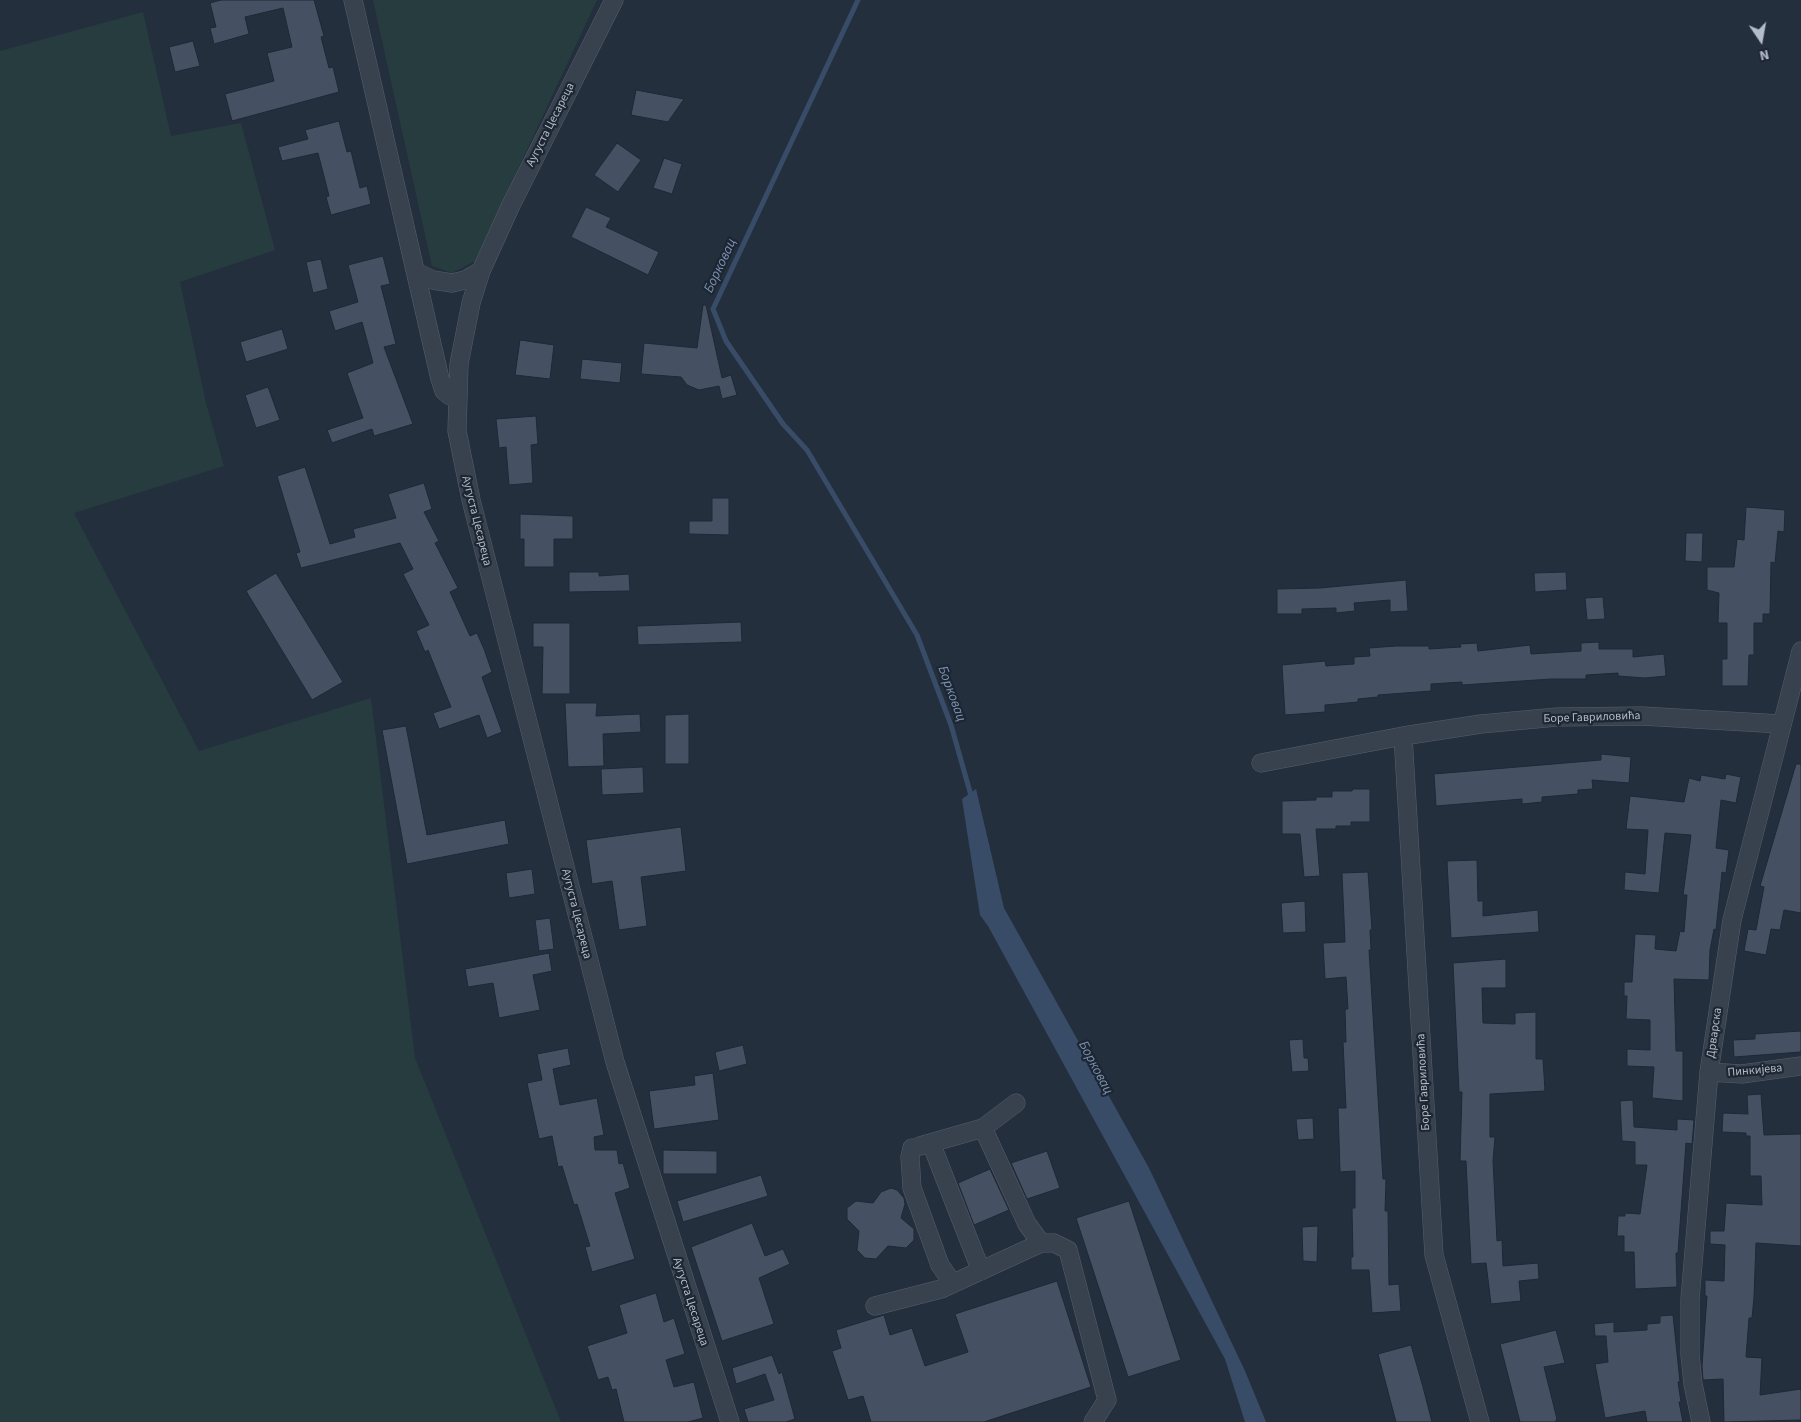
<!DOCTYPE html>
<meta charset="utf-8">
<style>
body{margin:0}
#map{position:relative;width:1801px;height:1422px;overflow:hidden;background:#242f3e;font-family:"Source Sans 3",sans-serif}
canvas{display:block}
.north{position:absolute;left:1736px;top:15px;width:50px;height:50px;-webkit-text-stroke:4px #1d2633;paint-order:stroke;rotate:168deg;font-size:14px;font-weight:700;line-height:20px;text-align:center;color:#b4bcc9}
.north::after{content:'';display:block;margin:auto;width:18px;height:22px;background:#b4bcc9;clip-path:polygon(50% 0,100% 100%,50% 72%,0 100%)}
</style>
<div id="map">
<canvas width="1801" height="1422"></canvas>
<div class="north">N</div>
</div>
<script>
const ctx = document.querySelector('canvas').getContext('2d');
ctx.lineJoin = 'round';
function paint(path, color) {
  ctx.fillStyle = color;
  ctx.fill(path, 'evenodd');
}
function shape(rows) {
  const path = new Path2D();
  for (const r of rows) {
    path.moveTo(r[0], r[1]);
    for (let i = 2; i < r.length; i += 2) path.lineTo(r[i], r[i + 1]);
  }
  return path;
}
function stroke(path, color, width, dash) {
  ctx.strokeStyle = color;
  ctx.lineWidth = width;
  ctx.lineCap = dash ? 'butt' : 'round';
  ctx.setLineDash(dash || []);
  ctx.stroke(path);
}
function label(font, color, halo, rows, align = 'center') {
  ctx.font = font + ' "Source Sans 3",sans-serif';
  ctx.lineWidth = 4.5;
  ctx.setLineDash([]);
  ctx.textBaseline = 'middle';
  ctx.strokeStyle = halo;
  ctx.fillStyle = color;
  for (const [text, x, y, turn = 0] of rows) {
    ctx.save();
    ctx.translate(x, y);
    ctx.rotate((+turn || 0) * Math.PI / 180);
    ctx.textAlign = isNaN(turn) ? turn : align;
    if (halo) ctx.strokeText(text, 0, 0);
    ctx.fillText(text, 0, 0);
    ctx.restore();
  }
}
paint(shape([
 [373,0,597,0,475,261,452,273,432,266],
 [143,12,171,136,241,123,275,250,180,282,206,403,224,466,74,513,199,751,371,698,415,1058,561,1422,0,1422,0,51]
]), '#263c3f');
paint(shape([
 [976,789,1004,908,1149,1168,1245,1371,1266,1422,1245,1422,1225,1359,988,926,980,915,962,799]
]), '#394c67');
stroke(shape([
 [858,0,713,309,726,341,783,424,807,450,917,635,951,725,972,799]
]), '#394c67', 5);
const building = shape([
 [221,0,314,0,324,36,321,37,329,68,333,67,339,92,232,121,225,94,274,81,267,53,292,47,283,8,245,17,249,34,214,44,210,28,216,27,210,3,221,0],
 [193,41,200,66,175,72,169,47,193,41],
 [636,90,684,99,668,122,631,115,636,90],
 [339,121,347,152,351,151,360,188,367,186,371,204,331,215,326,197,329,196,318,153,282,161,278,147,308,139,305,130,339,121],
 [617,143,641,160,618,192,594,175,617,143],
 [664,158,682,164,672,194,653,188,664,158],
 [586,207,611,218,606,227,659,252,648,275,571,237,586,207],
 [383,256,390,284,381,286,396,344,384,347,413,424,374,436,372,429,332,443,327,430,363,418,347,373,373,363,362,322,335,331,329,311,358,302,348,265,383,256],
 [321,259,328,289,313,293,306,262,321,259],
 [703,305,706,305,722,378,731,375,737,395,722,399,719,386,699,390,687,385,681,377,641,374,644,343,697,348,703,305],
 [282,329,288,349,246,362,240,342,282,329],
 [520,340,554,345,550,379,515,375,520,340],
 [582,359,622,363,620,383,580,379,582,359],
 [268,387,280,420,256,428,245,395,268,387],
 [536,416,538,444,531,445,533,483,509,485,506,447,499,448,496,419,536,416],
 [305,467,330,544,355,537,353,529,396,518,388,494,424,483,432,509,424,512,439,541,435,543,458,588,450,592,470,636,477,633,484,649,492,672,482,677,502,732,487,738,479,715,439,729,433,713,451,707,428,650,425,652,416,631,429,625,403,574,413,569,400,543,301,568,296,553,300,552,277,476,305,467],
 [712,498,729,498,729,535,689,534,689,521,712,521,712,498],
 [1746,507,1785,510,1784,532,1778,531,1775,563,1771,562,1770,614,1763,614,1763,623,1754,623,1754,655,1749,655,1748,686,1722,686,1722,659,1727,659,1727,623,1718,623,1719,593,1707,590,1707,567,1734,567,1737,539,1744,540,1746,507],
 [520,514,573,516,573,539,554,539,554,567,524,567,524,539,520,539,520,514],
 [1686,533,1703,533,1702,562,1685,561,1686,533],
 [569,572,599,572,599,576,629,574,630,591,569,592,569,572],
 [1566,572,1567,590,1535,592,1534,573,1566,572],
 [276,573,343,682,312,700,246,591,276,573],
 [1406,580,1408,611,1390,612,1390,600,1354,603,1355,611,1336,613,1336,608,1302,609,1302,614,1277,614,1277,589,1320,588,1406,580],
 [1603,597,1605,619,1587,620,1585,598,1603,597],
 [741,622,742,642,638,645,637,626,741,622],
 [533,623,570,623,570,694,542,694,543,647,533,647,533,623],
 [1599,642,1599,649,1633,649,1633,657,1664,654,1666,676,1645,678,1618,676,1618,673,1586,675,1586,679,1551,679,1462,685,1462,682,1431,684,1431,691,1378,695,1378,697,1358,699,1358,702,1325,705,1325,712,1285,715,1282,665,1325,661,1326,666,1354,664,1354,657,1370,656,1369,648,1396,646,1429,646,1429,649,1461,647,1460,644,1477,643,1478,651,1530,645,1531,654,1581,651,1581,643,1599,642],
 [565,703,597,703,596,716,640,714,641,732,603,734,604,766,568,767,565,703],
 [689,714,689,764,665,764,665,715,689,714],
 [406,726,427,835,505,820,509,844,407,864,382,730,406,726],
 [1601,754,1631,757,1629,783,1592,780,1593,789,1578,790,1578,794,1542,797,1542,802,1522,804,1522,799,1436,806,1434,774,1601,760,1601,754],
 [1796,764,1801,764,1801,913,1784,910,1780,930,1771,929,1766,955,1744,951,1748,929,1756,930,1764,887,1760,886,1796,764],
 [643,767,644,793,602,795,601,769,643,767],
 [1726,774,1741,777,1736,803,1721,800,1716,848,1729,850,1726,873,1722,872,1716,930,1714,929,1710,950,1709,980,1674,979,1676,1051,1683,1051,1683,1101,1652,1098,1654,1067,1627,1066,1627,1049,1650,1050,1650,1020,1626,1019,1627,996,1624,996,1624,982,1632,982,1635,934,1656,935,1655,949,1676,951,1680,931,1684,932,1687,895,1683,895,1691,835,1665,833,1659,893,1624,890,1625,872,1645,874,1648,830,1626,829,1630,796,1684,802,1689,778,1700,781,1701,775,1725,779,1726,774],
 [1353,789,1370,789,1370,822,1351,822,1351,826,1336,826,1336,829,1316,829,1320,876,1304,877,1300,834,1282,834,1282,801,1316,800,1316,797,1332,797,1332,791,1352,791,1353,789],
 [681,827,686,871,641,877,647,926,619,930,612,881,592,884,586,840,681,827],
 [1477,860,1478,901,1483,901,1483,916,1538,910,1539,932,1451,938,1447,861,1477,860],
 [532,869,535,894,509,898,506,873,532,869],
 [1368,872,1372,930,1370,930,1371,950,1369,950,1383,1179,1386,1179,1385,1211,1388,1211,1389,1285,1399,1284,1401,1311,1372,1313,1369,1270,1351,1270,1351,1257,1353,1257,1352,1208,1355,1208,1355,1171,1340,1172,1338,1108,1346,1108,1343,1042,1346,1042,1345,1009,1348,1009,1346,977,1325,979,1323,943,1345,942,1342,873,1368,872],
 [1305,901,1306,932,1283,933,1281,903,1305,901],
 [550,918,554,949,539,951,535,920,550,918],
 [549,953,552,971,533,975,540,1010,499,1018,493,983,468,987,465,969,549,953],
 [1506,959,1506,988,1482,988,1483,1023,1515,1024,1515,1013,1536,1012,1536,1059,1543,1059,1545,1091,1490,1094,1490,1137,1495,1137,1493,1161,1497,1241,1502,1240,1503,1266,1538,1263,1539,1279,1519,1281,1521,1301,1491,1304,1486,1263,1471,1264,1466,1161,1460,1161,1462,1092,1459,1092,1453,963,1506,959],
 [1801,1031,1801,1052,1734,1057,1733,1040,1755,1039,1755,1034,1801,1031],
 [1303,1039,1304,1058,1308,1058,1309,1071,1292,1072,1289,1040,1303,1039],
 [743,1045,747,1064,719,1071,715,1052,743,1045],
 [568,1048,571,1065,553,1069,560,1105,597,1098,604,1135,594,1137,595,1150,617,1150,619,1164,623,1163,630,1188,615,1193,635,1259,592,1272,585,1247,590,1246,577,1204,574,1205,562,1166,558,1167,552,1136,539,1139,527,1083,542,1080,537,1054,568,1048],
 [713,1073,719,1120,654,1129,649,1091,695,1085,694,1076,713,1073],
 [1761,1094,1764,1135,1801,1134,1801,1246,1756,1243,1754,1297,1752,1318,1749,1318,1746,1357,1762,1358,1760,1395,1801,1389,1801,1420,1724,1422,1723,1379,1703,1380,1702,1366,1707,1296,1705,1296,1705,1280,1724,1281,1725,1245,1710,1244,1710,1231,1724,1231,1726,1203,1762,1205,1761,1176,1750,1176,1750,1136,1746,1136,1746,1133,1722,1132,1723,1113,1748,1114,1747,1095,1761,1094],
 [1633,1100,1634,1127,1677,1130,1677,1119,1694,1120,1692,1144,1686,1143,1678,1253,1676,1253,1677,1287,1635,1289,1634,1252,1624,1252,1624,1236,1617,1236,1618,1216,1625,1216,1625,1213,1640,1214,1647,1165,1635,1165,1635,1142,1622,1141,1620,1101,1633,1100],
 [1313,1118,1314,1139,1298,1140,1296,1119,1313,1118],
 [663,1150,717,1151,717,1174,663,1174,663,1150],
 [1047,1151,1060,1188,1027,1199,1011,1163,1047,1151],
 [990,1169,1009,1210,974,1225,958,1183,990,1169],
 [761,1175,768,1196,683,1222,677,1201,761,1175],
 [891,1188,897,1190,904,1198,905,1204,901,1218,914,1229,914,1240,906,1248,888,1246,876,1259,865,1258,857,1250,859,1231,847,1219,847,1208,856,1201,873,1203,881,1192,891,1188],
 [1129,1201,1181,1360,1128,1377,1076,1218,1129,1201],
 [752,1223,765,1256,783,1249,790,1264,759,1278,774,1324,722,1341,691,1247,752,1223],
 [1318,1226,1317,1262,1303,1261,1302,1227,1318,1226],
 [1057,1281,1091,1387,984,1422,871,1422,863,1396,848,1400,832,1351,841,1348,836,1330,884,1315,890,1335,912,1328,925,1366,968,1352,955,1314,1057,1281],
 [656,1293,664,1322,674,1318,685,1354,666,1360,674,1387,694,1382,703,1418,688,1422,624,1422,616,1389,612,1390,608,1377,598,1380,587,1346,627,1333,619,1305,656,1293],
 [1673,1315,1680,1382,1678,1382,1681,1402,1679,1402,1683,1422,1647,1422,1645,1411,1605,1418,1595,1364,1608,1362,1606,1336,1595,1336,1594,1324,1614,1322,1614,1332,1647,1330,1647,1324,1660,1323,1660,1316,1673,1315],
 [1556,1330,1565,1363,1544,1367,1557,1419,1555,1422,1520,1422,1500,1344,1556,1330],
 [1411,1345,1423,1387,1432,1422,1396,1422,1378,1354,1411,1345],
 [772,1355,779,1374,782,1372,795,1419,786,1422,748,1422,744,1409,774,1400,765,1374,736,1384,732,1368,772,1355]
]);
paint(building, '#455162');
stroke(building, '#1f2835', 1);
const minor = shape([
 [353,0,440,379,444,391,450,396,456,397],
 [614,0,511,205,481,271,471,303,459,364,457,431,471,500,615,1062,730,1422],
 [416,272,433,280,452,283,465,280,481,271],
 [1403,736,1434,1255,1480,1422],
 [1261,763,1403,736,1481,724,1557,717,1642,716,1781,724],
 [1709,1072,1742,1074,1801,1066],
 [983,1128,1027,1224,1041,1243],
 [931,1143,981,1271],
 [920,1146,983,1128,1016,1103],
 [912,1148,910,1157,912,1188,940,1265,953,1284],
 [875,1306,941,1289,1041,1243,1054,1243,1068,1250,1107,1400,1093,1422],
 [1701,1422,1693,1384,1690,1355,1690,1299,1709,1072,1732,920,1801,651]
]);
stroke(minor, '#565f6c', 19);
stroke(minor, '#38414e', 18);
label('12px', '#b4bcc9', '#1d2633', [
 ["Аугуста Цесареца",551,125,-63],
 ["Аугуста Цесареца",476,521,76],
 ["Боре Гавриловића",1592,718,-2],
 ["Аугуста Цесареца",576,914,76],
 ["Дрварска",1715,1033,-82],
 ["Пинкијева",1755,1071,-5],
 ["Боре Гавриловића",1424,1082,-93],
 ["Аугуста Цесареца",690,1302,72]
]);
label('italic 14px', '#7c92b1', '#1d2633', [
 ["Борковац",721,266,-65],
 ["Борковац",951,694,70],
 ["Борковац",1095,1068,62]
]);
</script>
